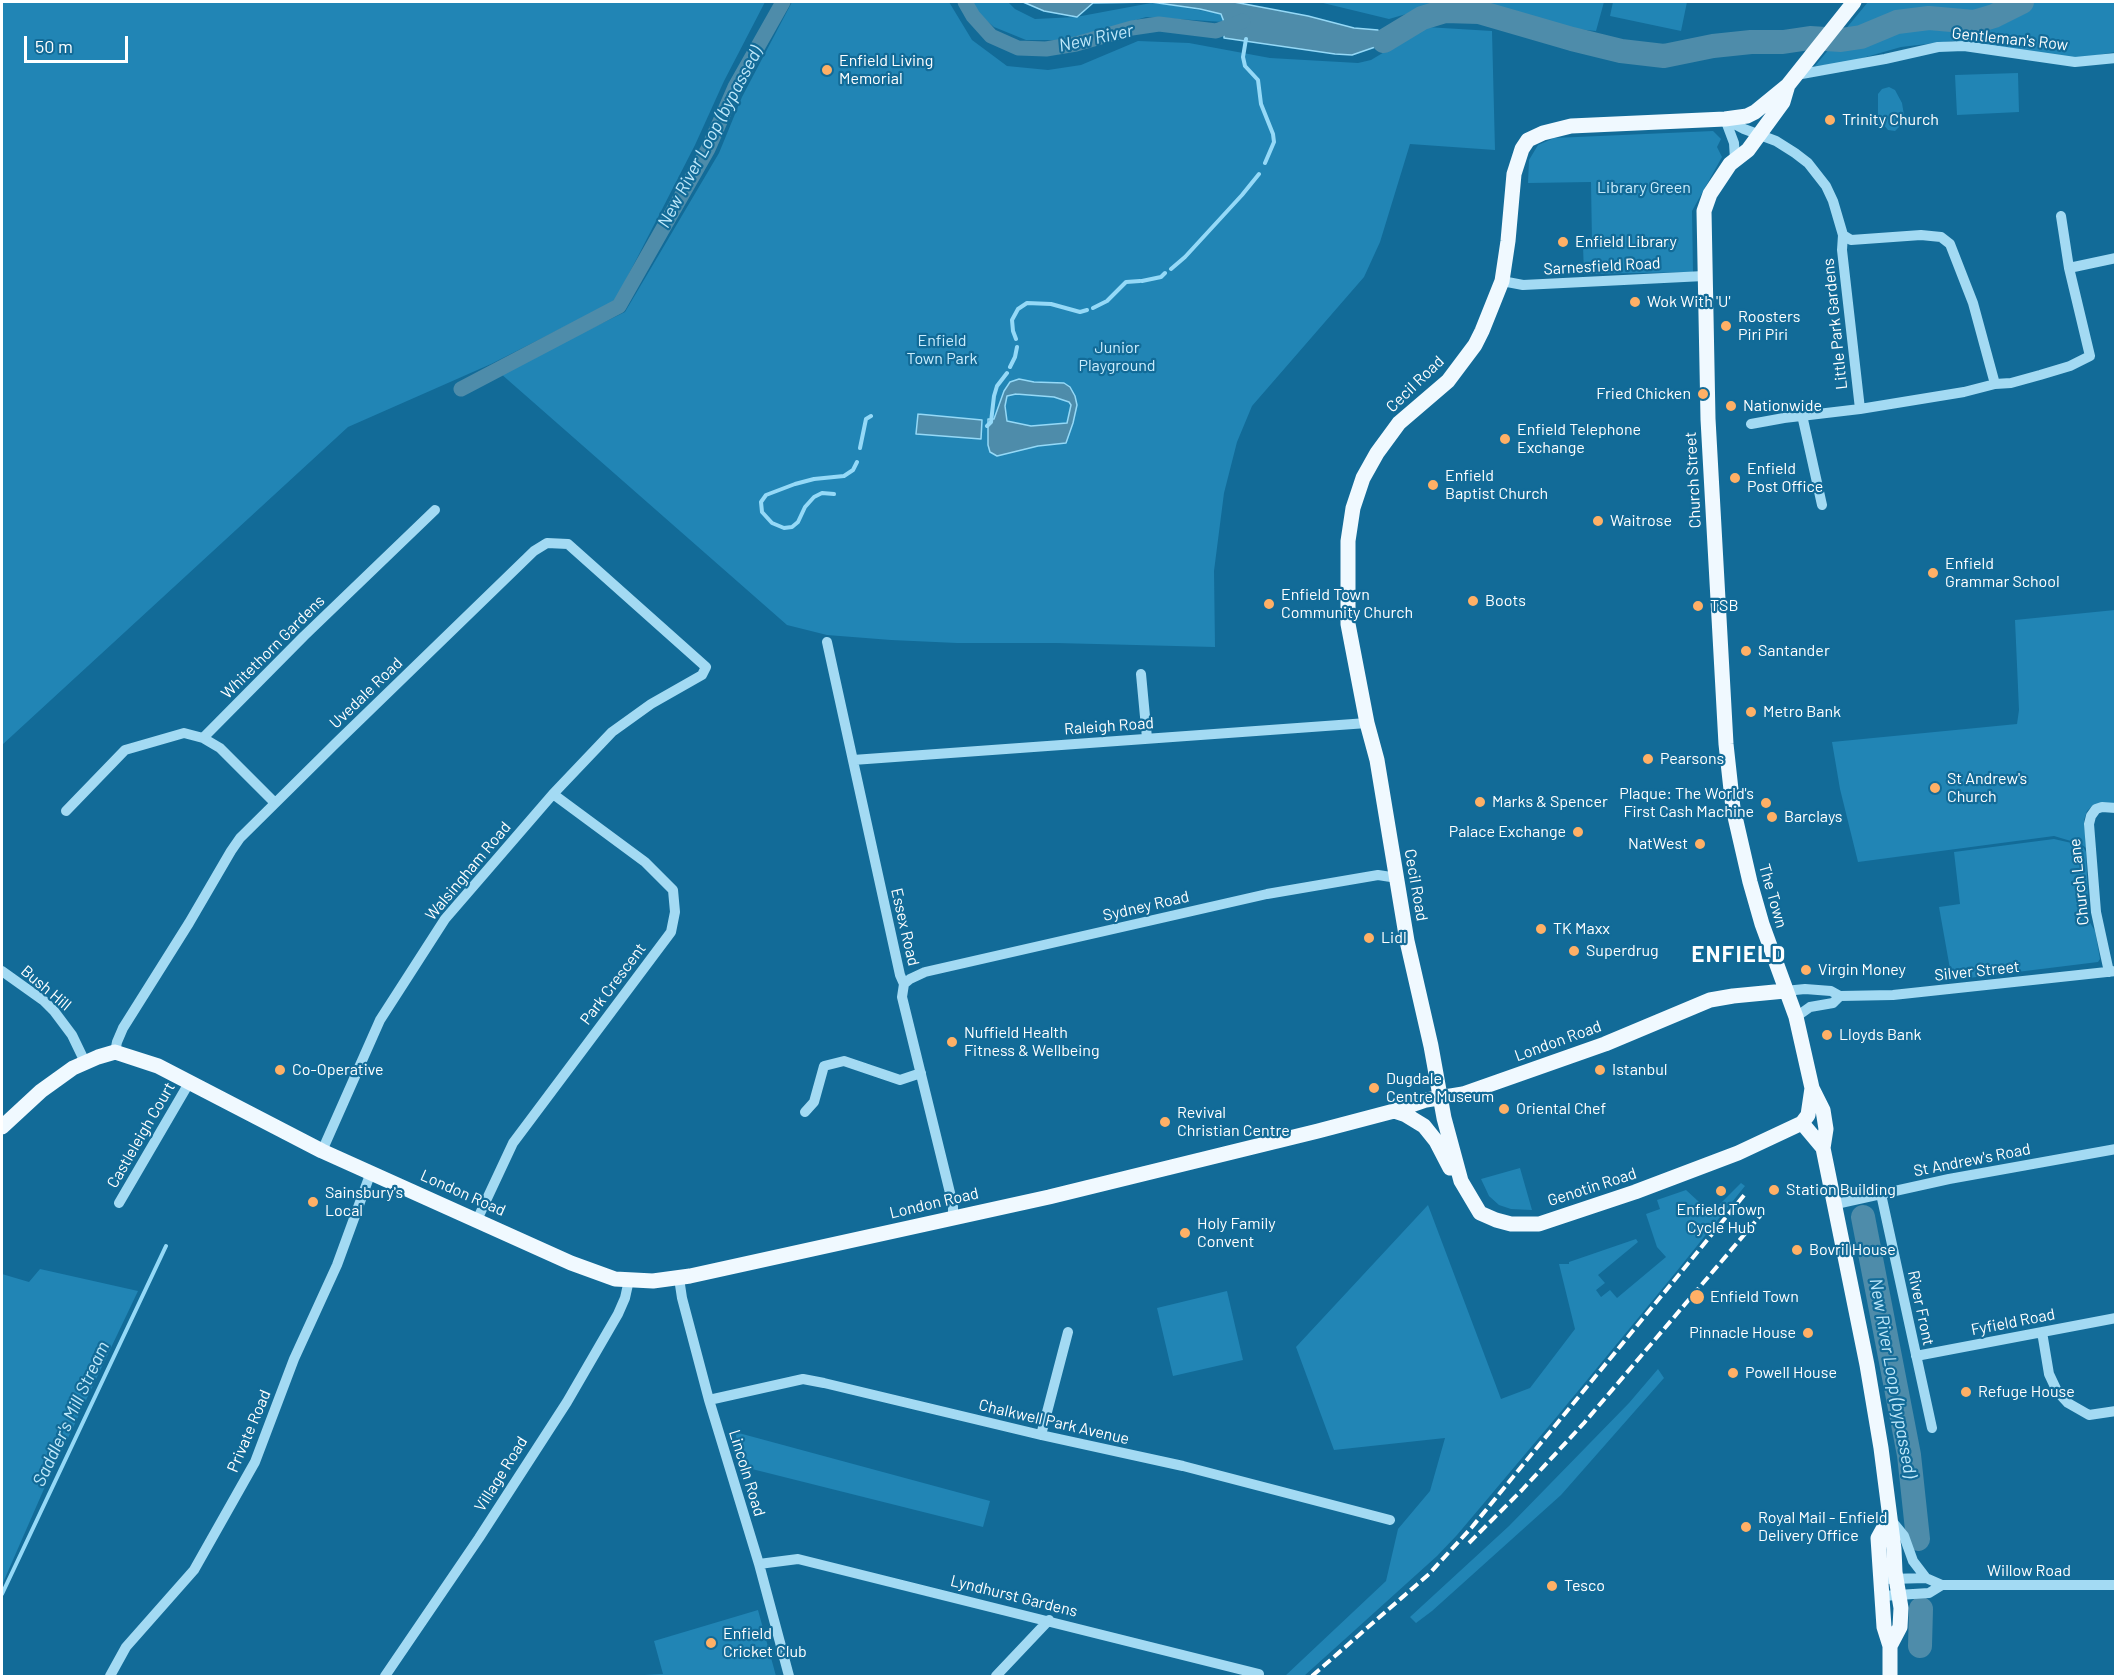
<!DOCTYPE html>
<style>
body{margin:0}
#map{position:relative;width:2117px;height:1678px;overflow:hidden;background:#126b98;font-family:Barlow,sans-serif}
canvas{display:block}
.frame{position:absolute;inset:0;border:3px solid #fff;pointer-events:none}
.scale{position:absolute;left:24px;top:36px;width:104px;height:27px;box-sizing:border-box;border:3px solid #fff;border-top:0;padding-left:8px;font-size:18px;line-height:21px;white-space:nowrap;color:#fff;-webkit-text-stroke:4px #126b98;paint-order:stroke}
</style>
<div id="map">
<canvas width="2117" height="1678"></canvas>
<div class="frame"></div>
<div class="scale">50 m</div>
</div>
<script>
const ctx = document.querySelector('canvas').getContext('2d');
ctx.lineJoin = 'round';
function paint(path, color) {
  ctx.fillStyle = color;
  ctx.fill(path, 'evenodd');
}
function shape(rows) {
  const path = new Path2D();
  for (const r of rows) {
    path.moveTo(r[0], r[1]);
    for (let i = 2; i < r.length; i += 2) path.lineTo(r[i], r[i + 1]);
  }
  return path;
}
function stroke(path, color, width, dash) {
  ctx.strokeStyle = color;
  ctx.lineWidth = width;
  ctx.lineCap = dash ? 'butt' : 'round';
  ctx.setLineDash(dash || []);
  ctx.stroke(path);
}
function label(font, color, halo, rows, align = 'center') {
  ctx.font = font + ' Barlow,sans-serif';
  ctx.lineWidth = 4.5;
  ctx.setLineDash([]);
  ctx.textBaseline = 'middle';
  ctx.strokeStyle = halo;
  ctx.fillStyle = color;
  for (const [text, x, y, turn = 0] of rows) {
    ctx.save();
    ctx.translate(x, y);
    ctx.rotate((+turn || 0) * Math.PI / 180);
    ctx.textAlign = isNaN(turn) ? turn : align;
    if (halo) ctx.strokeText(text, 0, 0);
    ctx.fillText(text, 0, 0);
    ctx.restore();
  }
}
paint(shape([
 [2,2,765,2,724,81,695,145,615,301,491,364,348,427,2,745],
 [792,2,949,2,972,40,1007,66,1048,70,1081,65,1138,41,1189,43,1270,58,1358,63,1371,60,1426,27,1492,31,1495,150,1410,144,1380,242,1364,277,1252,406,1237,442,1224,493,1214,571,1215,647,1056,643,957,643,891,640,827,635,787,625,500,373,625,312,719,153,742,97],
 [973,2,1008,2,1015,9,1035,19,1076,17,1151,3,1164,4,1221,14,1224,22,1146,17,1069,40,1026,40,994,27,979,14],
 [1319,2,1604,2,1596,31,1577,29,1477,2,1448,2,1389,19],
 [1613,2,1687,2,1681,31,1610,16],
 [1868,2,2115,2,2115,52,2076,59,1952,41,1901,47,1845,63,1815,66],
 [2018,73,2019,112,1957,115,1955,75],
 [1889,87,1895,90,1902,103,1904,115,1900,126,1895,131,1888,130,1878,118,1878,94,1882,89],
 [1713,131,1721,139,1717,147,1722,157,1692,211,1693,272,1584,274,1583,246,1592,243,1591,182,1528,183,1529,160,1538,145,1554,138],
 [2115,610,2115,806,2098,804,2092,806,2087,811,2084,820,2086,848,2081,844,2054,836,1858,862,1840,789,1832,742,2017,724,2019,710,2015,620],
 [2054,839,2076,844,2083,847,2086,852,2089,921,2095,931,2100,959,2098,962,1952,980,1939,907,1960,904,1954,852],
 [1520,1168,1532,1210,1511,1209,1499,1205,1489,1196,1481,1179],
 [1741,1183,1745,1186,1676,1272,1559,1414,1457,1535,1437,1556,1304,1676,1285,1676,1386,1581,1398,1529,1430,1491,1445,1438,1334,1450,1296,1347,1428,1205,1501,1399,1530,1388,1575,1329,1559,1264,1569,1264,1569,1262,1636,1239,1638,1242,1598,1275,1605,1283,1596,1290,1601,1297,1610,1290,1617,1298,1666,1257,1657,1247,1646,1214,1660,1209,1657,1200,1686,1190,1711,1213],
 [40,1269,138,1291,47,1482,2,1585,2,1274,29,1282],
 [1227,1291,1243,1360,1173,1376,1157,1308],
 [1658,1369,1664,1378,1561,1495,1432,1611,1416,1623,1410,1617,1509,1526,1629,1403],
 [735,1432,990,1501,983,1527,744,1467],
 [758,1610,776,1676,625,1676,663,1674,654,1641]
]), '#2185b5');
const water = shape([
 [1023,2,1234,2,1308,16,1354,28,1378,30,1384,41,1381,45,1352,55,1335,54,1224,38,1224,22,1221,14,1200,9,1151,2,1093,3,1077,17,1044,11,1023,2],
 [1019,379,1034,382,1064,383,1070,387,1075,396,1077,405,1073,423,1066,443,1038,446,997,456,990,452,988,445,988,419,994,419,1004,391,1010,382,1019,379],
 [1016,394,1054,397,1069,402,1071,405,1067,423,1031,426,1007,421,1005,406,1007,396,1016,394],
 [918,414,982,420,981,439,916,434,918,414]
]);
paint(water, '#4e8caa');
stroke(water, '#95d9f7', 1.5);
stroke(shape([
 [1246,39,1243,57,1245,66,1258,80,1261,104,1273,134,1274,142,1265,163],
 [1171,269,1185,257,1242,195,1259,174],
 [1142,281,1161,277,1165,273],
 [1093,308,1107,301,1126,282,1140,281],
 [1016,339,1013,331,1012,320,1018,309,1027,303,1051,304,1080,312,1087,310],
 [1010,367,1015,357,1017,347],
 [987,426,991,422,994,396,997,386,1007,373],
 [860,448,866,419,871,416],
 [834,494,822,493,814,497,805,507,798,522,792,527,784,528,772,523,762,512,761,502,766,495,795,484,814,479,844,476,853,470,857,462],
 [2,1594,166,1246]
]), '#95d9f7', 4);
stroke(shape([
 [965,2,973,16,991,36,1018,48,1046,49,1076,44,1132,28,1159,24,1216,31,1243,21],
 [461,389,619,306,708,149,735,87,783,2]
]), '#4e8caa', 15);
stroke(shape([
 [1384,41,1422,18,1445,11,1479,12,1572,39,1621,51,1664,56,1713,46,1751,42,1783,42,1810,38,1841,40,1861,37,1897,22,1929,18,1974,22,1994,16,2022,2],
 [1863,1217,1909,1455,1918,1539],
 [1920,1646,1921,1609]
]), '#4e8caa', 24);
stroke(shape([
 [1796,75,1885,59,1938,47,1964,46,2075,62,2116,58],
 [1725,119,1744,129,1776,141,1795,153,1808,163,1826,186,1833,201,1843,235,1842,250,1860,409],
 [1725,119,1734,143,1735,159],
 [1843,235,1851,240,1921,235,1941,237,1950,244,1973,303,1995,384],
 [2069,268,2116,258],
 [1502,281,1523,285,1704,276],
 [1802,415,1822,505],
 [1751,424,1784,418,1860,409,1964,392,1995,384,2011,383,2040,375,2070,366,2090,356,2069,268,2061,216],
 [827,642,900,975,904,984,902,997,953,1205,953,1217],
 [1141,674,1147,738],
 [853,760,1367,723],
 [275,803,220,748,203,738,304,636,435,510],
 [66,811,125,750,184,733,203,738],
 [2,971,44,1001,54,1011,72,1035,85,1062],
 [2109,972,2096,912,2089,824,2091,816,2096,809,2102,807,2116,808],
 [904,984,910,979,925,972,1267,894,1378,875,1391,877,1398,881],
 [1785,991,1805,989,1831,991,1840,996,1893,995,2116,971],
 [1796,1017,1810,1007,1833,1003,1840,996],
 [115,1052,117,1042,123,1028,189,923,231,851,240,838,335,744,534,551,547,543,568,544,706,667,702,675,651,704,612,732,553,794,445,919,380,1020,322,1151],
 [805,1112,814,1102,824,1066,844,1061,900,1080,921,1073],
 [1881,1194,1932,1428],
 [119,1203,189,1083],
 [1836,1204,1949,1179,2116,1149],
 [477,1220,513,1143,671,932,675,912,673,890,645,862,553,794],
 [679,1278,682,1298,709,1400,759,1564,789,1676],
 [2042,1332,2049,1374,2057,1391,2068,1403,2089,1415,2116,1411],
 [1916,1356,2116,1318],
 [709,1400,803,1379,824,1383,1041,1435,1183,1466,1390,1520],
 [1041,1435,1068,1332],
 [1891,1520,1904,1536,1913,1561,1926,1578],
 [759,1564,798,1559,1259,1674],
 [1890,1579,1926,1578,1942,1585,2116,1585],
 [1882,1596,1929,1593,1942,1585],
 [110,1676,126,1647,194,1570,255,1462,294,1359,337,1265,371,1172],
 [385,1676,479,1538,567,1402,618,1314,625,1298,629,1280],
 [996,1676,1049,1620]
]), '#a3daf3', 10);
stroke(shape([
 [1788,85,1783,102,1748,150,1730,164,1710,194,1704,211,1708,419,1726,744,1733,808,1750,882,1762,924,1796,1017,1812,1088,1823,1110,1826,1129,1823,1148,1867,1365,1881,1448,1894,1549,1895,1572,1901,1608,1900,1627,1890,1646],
 [1812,1088,1808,1115,1802,1123,1738,1153,1635,1192,1539,1224,1511,1224,1496,1220,1480,1213,1461,1181,1444,1118,1431,1046,1407,941,1377,760,1367,723,1348,624,1348,541,1353,508,1363,478,1377,453,1399,423,1448,381,1475,345,1482,331,1502,281,1508,241,1514,174,1522,149,1528,140,1543,133,1571,126,1725,119,1747,116,1755,112,1788,85,1854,2],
 [1394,1111,1406,1115,1424,1126,1436,1141,1450,1168],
 [1802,1123,1823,1148],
 [2,1127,41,1091,73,1068,98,1057,115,1052,121,1054,158,1066,322,1151,571,1263,615,1279,653,1281,690,1276,1049,1197,1318,1131,1394,1111,1426,1100,1463,1094,1605,1044,1710,1000,1733,996,1785,991],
 [1889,1518,1878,1538,1884,1627,1890,1646,1890,1676]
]), '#f0f9ff', 15);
stroke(shape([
 [1469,1543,1522,1490,1584,1423,1766,1209],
 [1312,1676,1429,1574,1472,1527,1745,1194]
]), '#fff', 4, [10, 4.5]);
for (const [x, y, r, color] of [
 [827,70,6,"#ffb066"],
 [1830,120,6,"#ffb066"],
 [1563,242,6,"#ffb066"],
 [1635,302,6,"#ffb066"],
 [1726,326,6,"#ffb066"],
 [1703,394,6,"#ffb066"],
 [1731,406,6,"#ffb066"],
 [1505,439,6,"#ffb066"],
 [1735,478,6,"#ffb066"],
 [1433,485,6,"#ffb066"],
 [1598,521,6,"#ffb066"],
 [1933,573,6,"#ffb066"],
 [1473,601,6,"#ffb066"],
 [1269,604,6,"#ffb066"],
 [1698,606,6,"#ffb066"],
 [1746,651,6,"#ffb066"],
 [1751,712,6,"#ffb066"],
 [1648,759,6,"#ffb066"],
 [1935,788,6,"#ffb066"],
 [1480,802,6,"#ffb066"],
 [1766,803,6,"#ffb066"],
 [1772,817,6,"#ffb066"],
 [1578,832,6,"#ffb066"],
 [1700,844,6,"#ffb066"],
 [1541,929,6,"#ffb066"],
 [1369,938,6,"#ffb066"],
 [1574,951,6,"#ffb066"],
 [1806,970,6,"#ffb066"],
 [1827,1035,6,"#ffb066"],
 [952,1042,6,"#ffb066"],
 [280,1070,6,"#ffb066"],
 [1600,1070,6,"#ffb066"],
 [1374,1088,6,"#ffb066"],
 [1504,1109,6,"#ffb066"],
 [1165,1122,6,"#ffb066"],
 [1774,1190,6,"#ffb066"],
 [1721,1191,6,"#ffb066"],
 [313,1202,6,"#ffb066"],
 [1185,1233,6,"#ffb066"],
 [1797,1250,6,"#ffb066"],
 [1697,1297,8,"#ffb066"],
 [1808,1333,6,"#ffb066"],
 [1733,1373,6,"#ffb066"],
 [1966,1392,6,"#ffb066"],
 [1746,1527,6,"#ffb066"],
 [1552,1586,6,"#ffb066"],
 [711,1643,6,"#ffb066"]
]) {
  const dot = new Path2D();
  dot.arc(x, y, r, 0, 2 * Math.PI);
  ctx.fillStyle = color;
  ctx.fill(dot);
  stroke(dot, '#126b98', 2);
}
label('16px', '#fff', '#126b98', [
 ["Gentleman's Row",2010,39,6],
 ["Sarnesfield Road",1602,266,-3],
 ["Little Park Gardens",1835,324,-96],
 ["Cecil Road",1415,384,-44],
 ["Church Street",1693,480,-93],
 ["Whitethorn Gardens",273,647,-45],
 ["Uvedale Road",366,693,-44],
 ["Raleigh Road",1109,726,-4],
 ["Walsingham Road",468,871,-50],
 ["Church Lane",2079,882,-96],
 ["Cecil Road",1416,885,80],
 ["The Town",1773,896,74],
 ["Sydney Road",1146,906,-13],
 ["Essex Road",905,927,77],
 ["Silver Street",1977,971,-6],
 ["Park Crescent",613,984,-53],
 ["Bush Hill",46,988,40],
 ["London Road",1558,1041,-20],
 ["Castleleigh Court",141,1135,-60],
 ["St Andrew's Road",1972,1160,-11],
 ["Genotin Road",1592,1187,-18],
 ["London Road",463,1193,24],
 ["London Road",934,1203,-13],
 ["River Front",1921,1308,78],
 ["Fyfield Road",2013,1322,-11],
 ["Chalkwell Park Avenue",1054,1422,13],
 ["Private Road",249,1431,-67],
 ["Lincoln Road",747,1473,73],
 ["Village Road",501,1474,-58],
 ["Willow Road",2029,1571],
 ["Lyndhurst Gardens",1014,1596,14]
]);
label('16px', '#fff', '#126b98', [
 ["Enfield Living",839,61],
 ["Memorial",839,79],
 ["Trinity Church",1842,120],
 ["Enfield Library",1575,242],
 ["Wok With 'U'",1647,302],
 ["Roosters",1738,317],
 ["Piri Piri",1738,335],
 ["Fried Chicken",1691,394,"right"],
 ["Nationwide",1743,406],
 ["Enfield Telephone",1517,430],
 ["Exchange",1517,448],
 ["Enfield",1747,469],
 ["Post Office",1747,487],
 ["Enfield",1445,476],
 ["Baptist Church",1445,494],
 ["Waitrose",1610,521],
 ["Enfield",1945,564],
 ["Grammar School",1945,582],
 ["Enfield Town",1281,595],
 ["Community Church",1281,613],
 ["Boots",1485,601],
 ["TSB",1710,606],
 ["Santander",1758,651],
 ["Metro Bank",1763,712],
 ["Pearsons",1660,759],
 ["St Andrew's",1947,779],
 ["Church",1947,797],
 ["Plaque: The World's",1754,794,"right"],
 ["First Cash Machine",1754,812,"right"],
 ["Marks & Spencer",1492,802],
 ["Barclays",1784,817],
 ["Palace Exchange",1566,832,"right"],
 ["NatWest",1688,844,"right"],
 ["TK Maxx",1553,929],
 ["Lidl",1381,938],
 ["Superdrug",1586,951],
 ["Virgin Money",1818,970],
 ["Nuffield Health",964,1033],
 ["Fitness & Wellbeing",964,1051],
 ["Lloyds Bank",1839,1035],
 ["Co-Operative",292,1070],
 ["Istanbul",1612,1070],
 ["Dugdale",1386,1079],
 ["Centre Museum",1386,1097],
 ["Oriental Chef",1516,1109],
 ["Revival",1177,1113],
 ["Christian Centre",1177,1131],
 ["Station Building",1786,1190],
 ["Sainsbury's",325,1193],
 ["Local",325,1211],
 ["Enfield Town",1721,1210,"center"],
 ["Cycle Hub",1721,1228,"center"],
 ["Holy Family",1197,1224],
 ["Convent",1197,1242],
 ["Bovril House",1809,1250],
 ["Enfield Town",1710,1297],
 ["Pinnacle House",1796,1333,"right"],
 ["Powell House",1745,1373],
 ["Refuge House",1978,1392],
 ["Royal Mail - Enfield",1758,1518],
 ["Delivery Office",1758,1536],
 ["Tesco",1564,1586],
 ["Enfield",723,1634],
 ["Cricket Club",723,1652]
], 'left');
label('16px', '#cbedfd', '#126b98', [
 ["Library Green",1644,188],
 ["Enfield",942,341],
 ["Town Park",942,359],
 ["Junior",1117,348],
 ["Playground",1117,366]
]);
label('italic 18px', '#c0e9fb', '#126b98', [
 ["New River",1096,38,-12],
 ["New River Loop (bypassed)",710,137,-62],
 ["New River Loop (bypassed)",1893,1378,80],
 ["Saddler's Mill Stream",71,1414,-65]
]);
ctx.letterSpacing = '1.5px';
label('bold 22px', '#fff', '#126b98', [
 ["ENFIELD",1739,955]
]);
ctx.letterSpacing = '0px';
</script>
